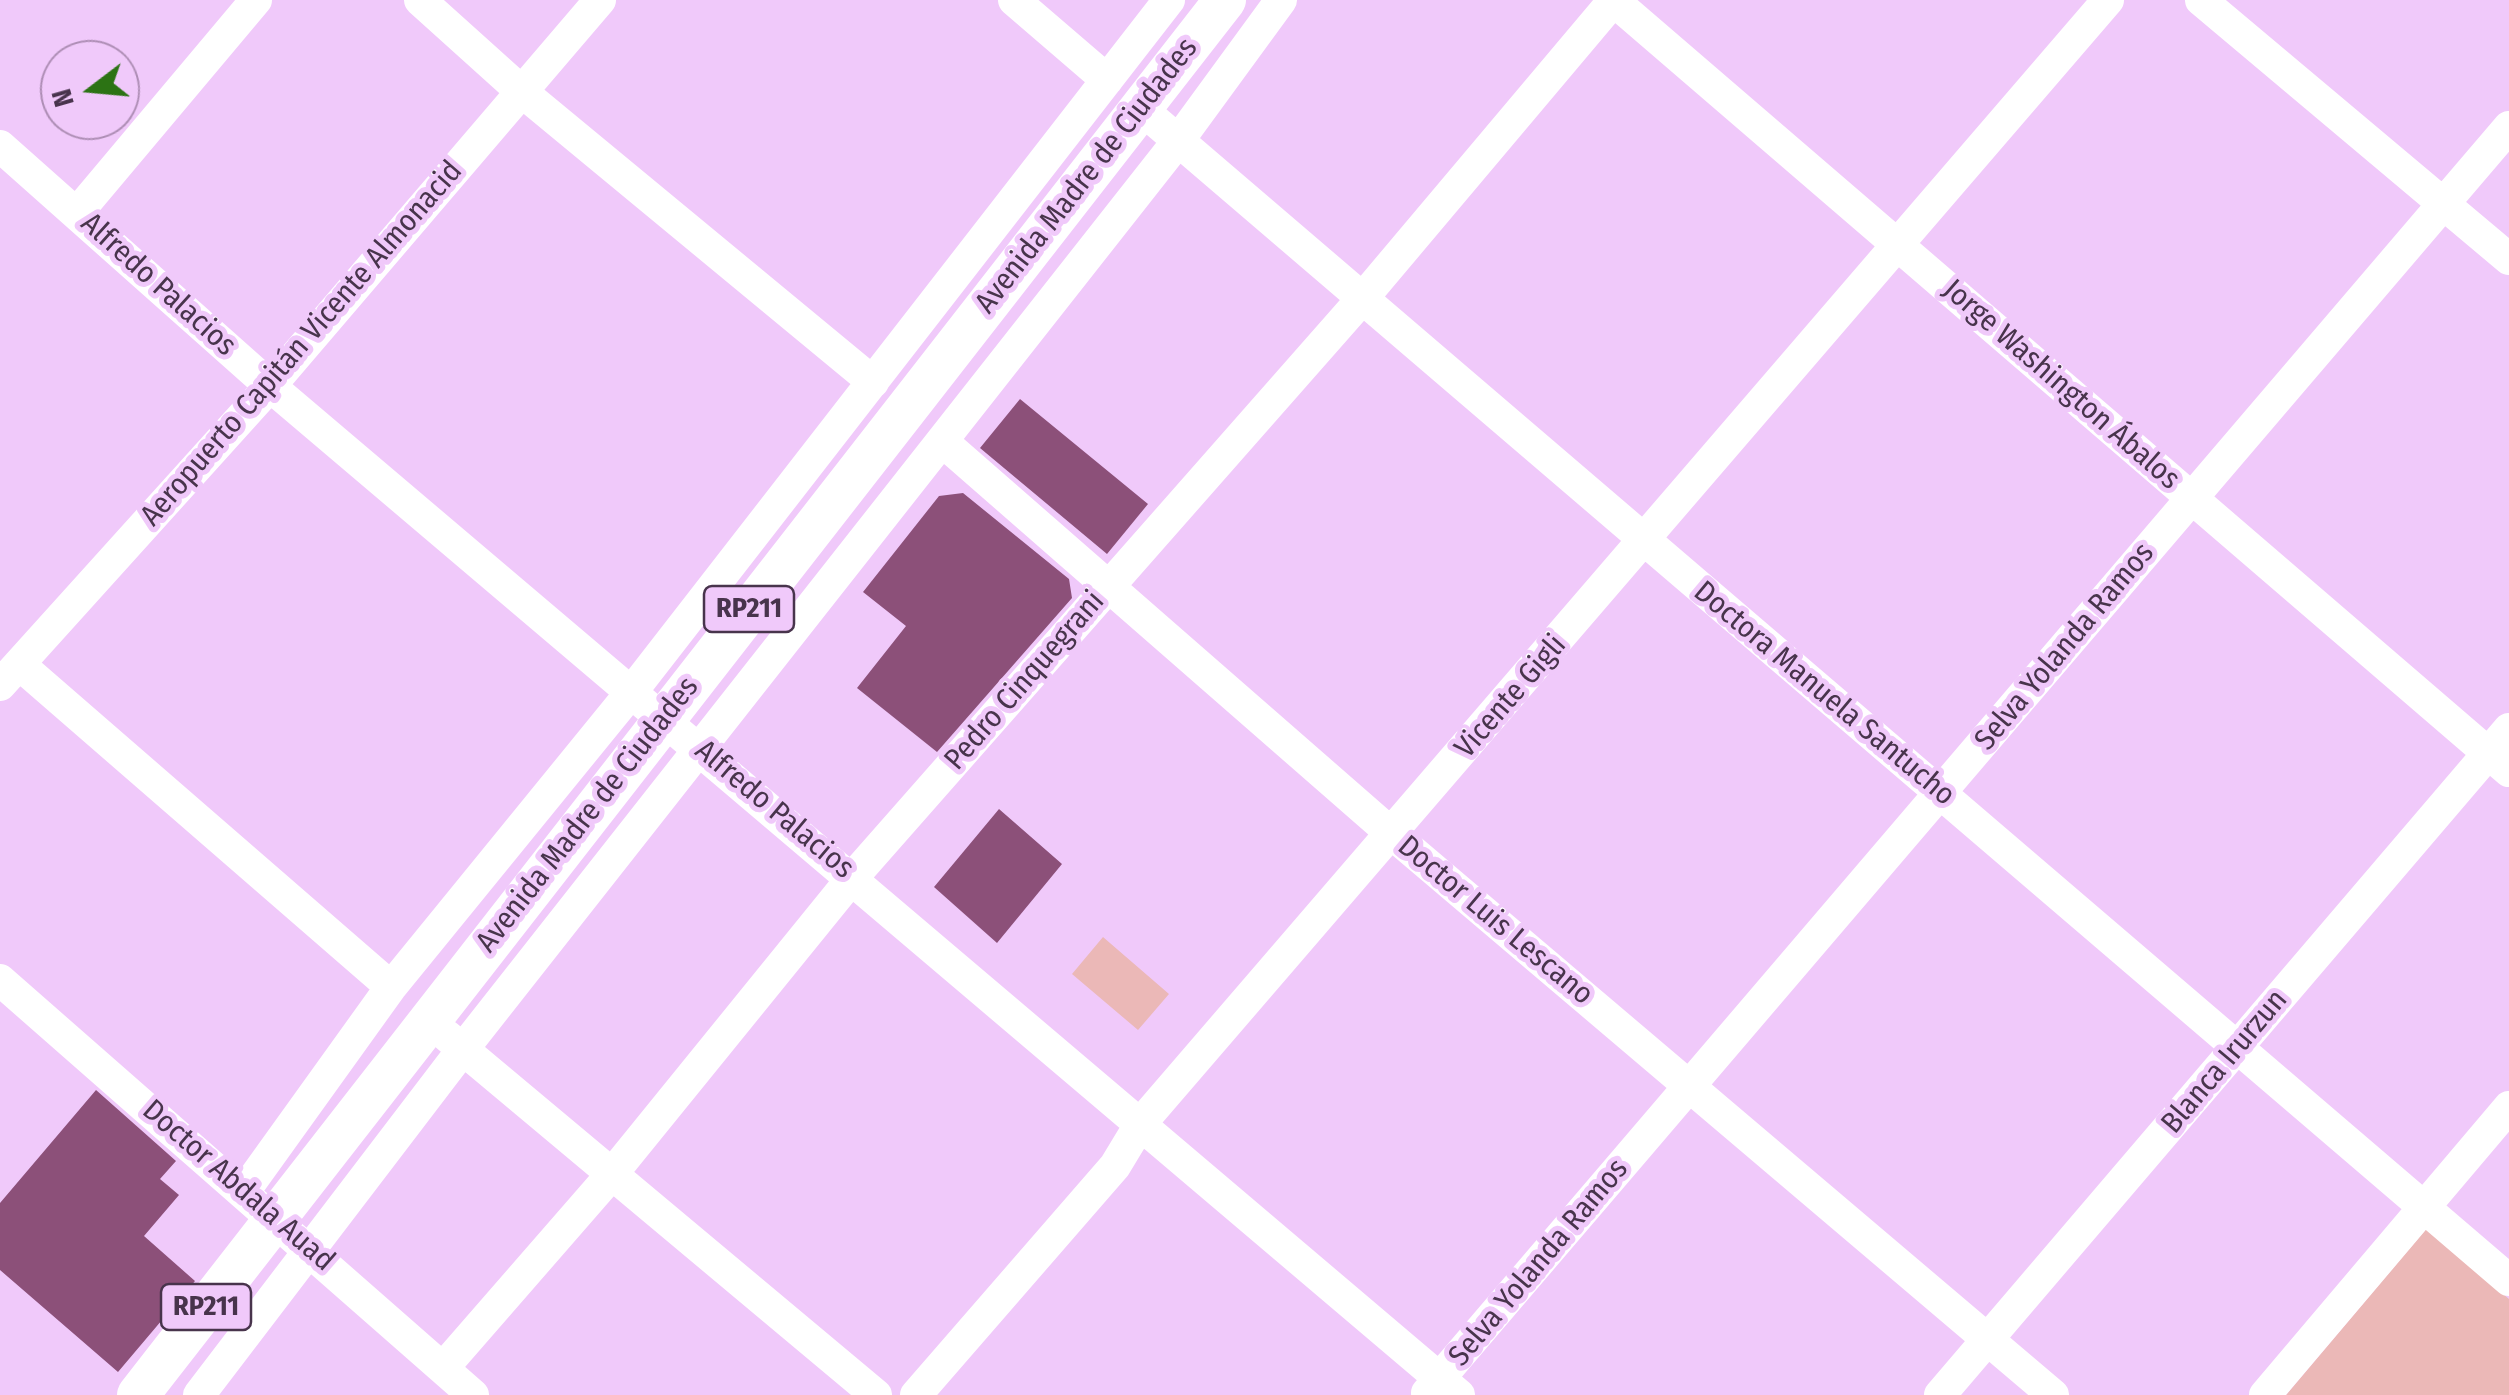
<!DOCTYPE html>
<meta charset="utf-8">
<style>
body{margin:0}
#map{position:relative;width:2509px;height:1395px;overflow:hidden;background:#f0c9fa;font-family:"Fira Sans Condensed",sans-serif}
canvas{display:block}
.north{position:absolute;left:40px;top:40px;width:100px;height:100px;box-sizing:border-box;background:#f0c9fa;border:2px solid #ad8db4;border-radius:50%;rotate:254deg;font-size:28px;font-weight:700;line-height:40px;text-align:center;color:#48344c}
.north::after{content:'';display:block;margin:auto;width:35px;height:45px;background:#2c7314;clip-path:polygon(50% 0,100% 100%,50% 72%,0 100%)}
</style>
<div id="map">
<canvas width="2509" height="1395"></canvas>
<div class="north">N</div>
</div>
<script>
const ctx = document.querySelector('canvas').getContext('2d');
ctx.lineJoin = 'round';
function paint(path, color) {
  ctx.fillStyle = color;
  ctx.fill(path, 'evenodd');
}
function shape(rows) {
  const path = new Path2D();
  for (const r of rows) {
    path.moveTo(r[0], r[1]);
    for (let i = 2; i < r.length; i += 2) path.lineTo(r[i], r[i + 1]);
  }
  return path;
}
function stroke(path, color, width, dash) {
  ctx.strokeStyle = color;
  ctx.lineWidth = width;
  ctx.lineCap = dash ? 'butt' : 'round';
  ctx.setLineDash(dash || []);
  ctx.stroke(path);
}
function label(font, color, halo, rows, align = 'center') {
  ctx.font = font + ' "Fira Sans Condensed",sans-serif';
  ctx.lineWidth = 10;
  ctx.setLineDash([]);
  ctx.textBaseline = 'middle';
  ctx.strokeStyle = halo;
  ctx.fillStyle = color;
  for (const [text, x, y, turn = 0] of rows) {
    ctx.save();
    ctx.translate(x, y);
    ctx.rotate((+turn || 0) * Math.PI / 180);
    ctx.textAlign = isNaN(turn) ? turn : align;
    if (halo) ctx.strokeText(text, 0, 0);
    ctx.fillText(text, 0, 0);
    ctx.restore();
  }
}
paint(shape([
 [1103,937,1169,994,1138,1030,1072,974],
 [2426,1229,2509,1299,2509,1395,2286,1395]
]), '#ebb8b7');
paint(shape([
 [1020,399,1148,504,1107,554,980,448],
 [963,493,1069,579,1072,598,937,752,857,688,906,626,863,592,939,496],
 [999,809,1062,864,997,943,934,887],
 [96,1090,176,1161,160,1179,179,1195,144,1236,195,1281,118,1372,0,1270,0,1203]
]), '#8c5079');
stroke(shape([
 [420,0,521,91,873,382],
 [1014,0,1107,80],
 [1613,0,2509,771],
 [2201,0,2509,259],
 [1139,107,2509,1280],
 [0,146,270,386,1459,1395],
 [77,213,256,0],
 [942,441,1392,834,2053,1395],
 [19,664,391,987],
 [0,685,270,386,600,0],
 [0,980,473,1395],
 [447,1036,876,1395],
 [243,1193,391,987,633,690,1169,0],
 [443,1368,612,1174,853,877,1362,299,1614,0],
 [1427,1393,2509,127],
 [199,1395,463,1049,1178,141,1281,0],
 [916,1395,1115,1166,1141,1123,2108,0],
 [1940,1395,2509,729],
 [2265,1395,2509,1107]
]), '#fff', 32);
stroke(shape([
 [138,1395,1225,0]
]), '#fff', 42);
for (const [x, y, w] of [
 [749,609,90],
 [206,1307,90]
]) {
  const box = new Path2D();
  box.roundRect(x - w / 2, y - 23, w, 46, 8);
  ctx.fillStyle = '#f0c9fa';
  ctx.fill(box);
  stroke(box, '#48344c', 2.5);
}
label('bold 28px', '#48344c', null, [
 ["RP211",749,609],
 ["RP211",206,1307]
]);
label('30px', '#48344c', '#f0c9fa', [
 ["Avenida Madre de Ciudades",1087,176,-52],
 ["Alfredo Palacios",158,285,42],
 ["Aeropuerto Capitán Vicente Almonacid",302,344,-49],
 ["Jorge Washington Ábalos",2061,385,41],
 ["Selva Yolanda Ramos",2065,647,-50],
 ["Pedro Cinquegrani",1025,681,-49],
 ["Doctora Manuela Santucho",1824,694,40],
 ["Vicente Gigli",1511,697,-49],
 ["Alfredo Palacios",774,810,40],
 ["Avenida Madre de Ciudades",588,815,-52],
 ["Doctor Luis Lescano",1495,921,40],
 ["Blanca Irurzun",2225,1062,-50],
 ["Doctor Abdala Auad",238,1186,41],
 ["Selva Yolanda Ramos",1539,1263,-50]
]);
</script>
